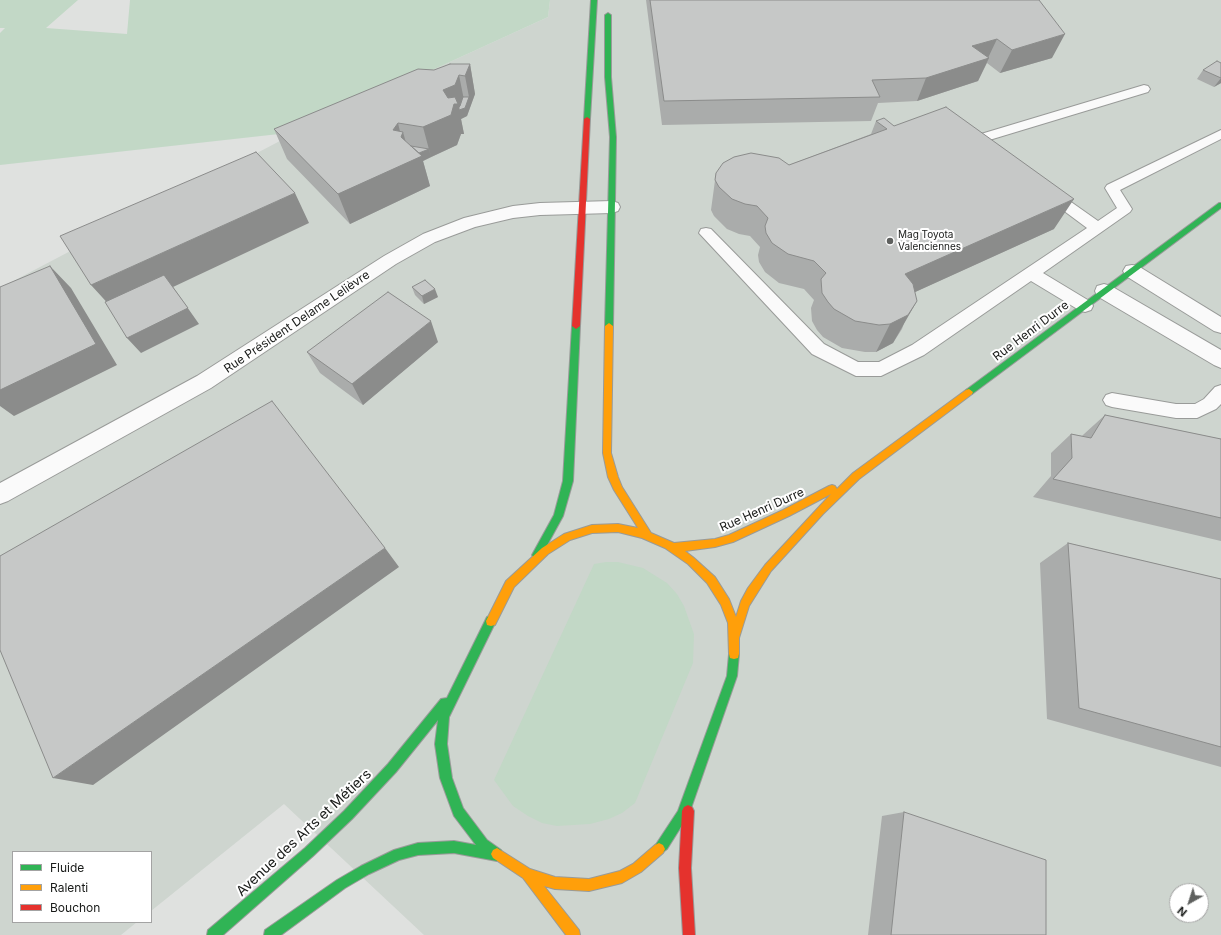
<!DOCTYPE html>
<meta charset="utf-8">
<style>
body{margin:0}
#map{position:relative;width:1221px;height:935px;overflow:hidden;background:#dfe1df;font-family:Inter,sans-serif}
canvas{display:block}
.legend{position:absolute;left:12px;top:851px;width:140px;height:72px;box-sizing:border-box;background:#fff;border:1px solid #a3a3a3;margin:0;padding:5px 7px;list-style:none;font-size:12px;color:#181a18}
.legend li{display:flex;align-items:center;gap:8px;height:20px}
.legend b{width:20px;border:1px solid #a3a3a3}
.north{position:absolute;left:1169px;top:883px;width:40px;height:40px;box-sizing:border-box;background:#fff;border:1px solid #a3a3a3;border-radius:50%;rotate:219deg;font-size:11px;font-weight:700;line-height:16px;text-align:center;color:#181a18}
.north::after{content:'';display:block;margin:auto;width:14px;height:18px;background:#5e605e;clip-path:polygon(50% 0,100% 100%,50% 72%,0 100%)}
</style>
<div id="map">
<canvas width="1221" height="935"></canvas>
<ul class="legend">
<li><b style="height:5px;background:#30b455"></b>Fluide</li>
<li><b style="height:5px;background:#ff9f0a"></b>Ralenti</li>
<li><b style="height:5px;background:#e5322d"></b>Bouchon</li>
</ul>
<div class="north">N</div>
</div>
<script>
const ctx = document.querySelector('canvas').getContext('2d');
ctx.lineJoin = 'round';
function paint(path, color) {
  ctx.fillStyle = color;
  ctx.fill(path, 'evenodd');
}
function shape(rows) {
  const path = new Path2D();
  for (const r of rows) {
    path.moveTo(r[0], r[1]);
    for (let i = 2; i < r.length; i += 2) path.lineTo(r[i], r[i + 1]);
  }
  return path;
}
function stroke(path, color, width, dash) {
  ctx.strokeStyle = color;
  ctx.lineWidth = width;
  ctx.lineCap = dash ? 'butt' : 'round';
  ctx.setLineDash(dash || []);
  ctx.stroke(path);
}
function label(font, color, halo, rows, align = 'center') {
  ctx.font = font + ' Inter,sans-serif';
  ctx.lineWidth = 4;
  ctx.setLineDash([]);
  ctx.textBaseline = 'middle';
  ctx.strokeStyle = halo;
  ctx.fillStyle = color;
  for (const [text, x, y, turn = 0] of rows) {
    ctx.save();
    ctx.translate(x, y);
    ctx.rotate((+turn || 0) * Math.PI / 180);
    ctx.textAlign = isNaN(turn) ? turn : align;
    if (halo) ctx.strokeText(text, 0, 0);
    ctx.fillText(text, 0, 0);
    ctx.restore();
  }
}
paint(shape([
 [550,0,1221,0,1221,935,424,935,284,804,151,911,151,852,13,852,13,922,137,922,121,935,0,935,0,288,297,132,548,17],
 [1177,891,1201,891,1201,915,1177,915]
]), '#ced5cf');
paint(shape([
 [0,0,78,0,46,28,127,34,130,0,550,0,548,17,297,132,0,165,0,33,5,28,0,28],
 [606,562,618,562,643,568,667,583,677,594,684,606,694,634,693,663,635,803,622,813,609,819,590,824,557,826,542,823,528,816,513,806,494,780,594,564]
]), '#c2d8c6');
const lane = shape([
 [1144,85,1148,86,1150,89,1148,92,986,141,995,149,993,152,988,153,983,152,969,140,971,137,1144,85],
 [1221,130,1221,139,1120,190,1132,209,1130,212,1043,273,1091,302,1093,306,1091,310,1085,312,1079,310,1031,281,924,355,881,376,856,376,812,354,699,233,701,229,706,228,711,229,824,344,858,362,879,362,912,345,1087,228,1044,196,1042,193,1044,190,1049,188,1054,190,1098,221,1117,208,1105,188,1107,185,1221,130],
 [1221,385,1221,404,1216,409,1197,418,1176,418,1112,407,1106,405,1103,400,1106,395,1112,393,1176,404,1195,404,1204,399,1215,387,1221,385]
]);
const street = shape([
 [612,201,618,203,620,207,618,211,612,213,540,215,513,218,475,227,435,242,396,264,211,388,8,501,0,504,0,483,197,376,384,256,423,234,464,218,513,206,540,203,612,201],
 [1132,265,1138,266,1221,317,1221,333,1214,331,1126,276,1123,271,1126,266,1132,265],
 [1104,284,1111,286,1221,350,1221,368,1214,365,1097,296,1095,291,1097,286,1104,284]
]);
const fast = shape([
 [591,0,597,0,590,119,587,121,584,119,591,0],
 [608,13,611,15,611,77,616,137,613,326,609,329,605,326,610,137,605,77,605,15,608,13],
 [1219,203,1221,203,1221,208,972,394,966,394,965,392,966,390,1219,203],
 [576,323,580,326,573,481,563,516,540,558,537,559,534,558,532,555,554,515,563,481,572,326,576,323],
 [491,616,495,617,496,621,449,717,447,744,452,778,463,808,487,840,501,850,503,855,501,859,497,861,454,853,418,855,399,860,369,874,345,888,281,935,264,935,265,930,337,880,361,866,394,850,418,843,454,841,476,845,454,816,440,778,435,744,438,720,396,772,352,819,313,856,223,935,207,935,208,930,305,848,344,811,388,764,441,699,447,698,487,617,491,616],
 [734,649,738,650,739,654,737,676,689,814,667,849,659,855,655,853,653,849,678,811,727,676,729,654,730,650,734,649]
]);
const slow = shape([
 [609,323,613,326,611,453,618,477,622,487,651,533,674,543,715,539,729,535,783,510,829,486,832,485,835,486,837,489,853,473,966,390,969,389,973,392,972,394,859,479,823,514,771,571,749,606,739,638,739,654,738,658,734,659,730,658,729,654,728,623,721,605,707,583,688,564,665,548,642,538,618,532,592,533,570,540,548,554,514,587,495,625,491,626,487,625,486,621,506,581,542,548,564,534,592,525,618,524,638,528,614,490,608,477,603,453,605,326,609,323],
 [831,494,765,565,748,588,741,601,736,617,729,599,715,577,694,558,685,551,715,547,733,542,789,516,831,494],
 [659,843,663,845,665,849,663,853,641,872,622,883,589,891,555,889,544,886,579,930,580,935,566,935,523,878,493,858,491,854,493,850,497,848,530,869,555,877,589,879,620,871,633,864,655,845,659,843]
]);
const jam = shape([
 [587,117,590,119,580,326,576,329,572,326,584,119,587,117],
 [688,805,692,807,694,811,691,868,695,935,683,935,679,868,682,811,684,807,688,805]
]);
stroke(lane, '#999b99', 2);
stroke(street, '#999b99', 2);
stroke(fast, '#999b99', 2);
stroke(slow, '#999b99', 2);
stroke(jam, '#999b99', 2);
paint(lane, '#fafafa');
paint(street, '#fafafa');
paint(fast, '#30b455');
paint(slow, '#ff9f0a');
paint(jam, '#e5322d');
paint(shape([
 [646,0,1039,0,1052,58,1000,73,987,63,978,81,917,101,878,103,871,121,662,125],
 [1221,63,1221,83,1214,87,1197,79,1203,70],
 [470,64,475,94,467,116,461,119,464,134,461,134,457,145,423,161,430,186,350,224,287,159,274,129,434,70],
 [876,121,894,126,1054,229,915,292,902,329,893,343,876,352,865,352,842,348,823,337,817,330,812,321,811,308,814,300,804,289,779,283,765,272,759,262,758,255,760,247,750,236,739,234,727,229,714,216,711,210,716,173,789,165,871,134],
 [412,287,438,297,424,304,415,295],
 [438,342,363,405,320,373,307,352],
 [1105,415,1221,439,1221,541,1033,497,1051,476,1051,453,1071,434,1082,436,1084,434],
 [1068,543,1221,579,1221,767,1047,719,1040,563],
 [904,812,1046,935,868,935,882,816]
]), '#aaacab');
paint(shape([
 [1065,34,1052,58,1000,73,1012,50],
 [997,39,988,58,989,58,978,81,917,101,926,78,972,46],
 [470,64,475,94,467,116,461,119,464,134,461,134,457,145,431,157,423,127,440,90,459,75,465,105,469,97,465,76],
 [1221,78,1221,83,1214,87],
 [398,123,401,136,403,132,410,157,429,149,431,157,423,161,430,186,350,224,338,194,393,130],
 [295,193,309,223,173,287,199,324,141,353,127,338,113,309,91,285],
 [1074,199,1054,229,891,303,905,274],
 [50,266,71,288,117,365,14,416,0,406,0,390],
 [435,289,438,297,424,304,422,296],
 [917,301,893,343,876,352,890,324],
 [431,321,438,342,363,405,352,384],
 [385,548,399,567,93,785,53,778]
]), '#8b8c8b');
const building = shape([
 [650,0,1039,0,1065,34,1012,50,997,39,972,46,989,58,926,78,872,80,880,97,664,101,650,0],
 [1217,61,1221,63,1221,78,1203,70,1217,61],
 [450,64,470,64,465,76,459,75,455,85,443,90,448,98,455,97,458,104,454,104,451,115,423,127,398,123,393,130,403,132,401,137,422,156,338,194,274,129,418,69,434,70,450,64],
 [463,97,469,97,465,108,459,110,459,107,460,106,463,97],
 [946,107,1074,199,905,274,913,284,917,301,908,315,890,324,879,325,855,321,834,309,828,302,822,293,821,279,826,273,814,261,788,254,772,243,766,233,765,226,768,218,757,206,745,204,732,199,719,187,715,180,716,173,723,163,734,157,751,153,779,158,789,165,887,129,876,121,884,118,894,126,946,107],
 [411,146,429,149,419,153,411,146],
 [256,152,295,193,91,285,60,236,256,152],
 [50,266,96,344,0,390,0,287,50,266],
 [164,275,188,308,127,338,105,302,164,275],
 [425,280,435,289,422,296,412,287,425,280],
 [388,292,431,321,352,384,307,352,388,292],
 [272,401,385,548,53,778,0,650,0,556,272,401],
 [1105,415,1221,439,1221,518,1053,479,1072,458,1071,434,1091,438,1105,415],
 [1068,543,1221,579,1221,747,1079,708,1068,543],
 [904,812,1046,860,1046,935,891,935,904,812]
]);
paint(building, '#c6c8c7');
stroke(building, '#8b8c8b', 1);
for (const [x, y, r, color] of [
 [890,241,4,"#5e605e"]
]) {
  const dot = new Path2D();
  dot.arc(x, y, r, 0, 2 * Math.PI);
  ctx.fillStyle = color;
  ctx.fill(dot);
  stroke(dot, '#fff', 1.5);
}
label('10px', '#181a18', '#fff', [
 ["Mag Toyota",898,235],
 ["Valenciennes",898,247]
], 'left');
label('12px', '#181a18', '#fff', [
 ["Rue Président Delame Lelièvre",297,322,-34],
 ["Rue Henri Durre",1031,331,-37],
 ["Rue Henri Durre",762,510,-24]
]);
label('14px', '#181a18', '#fff', [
 ["Avenue des Arts et Métiers",304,833,-43]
]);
</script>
